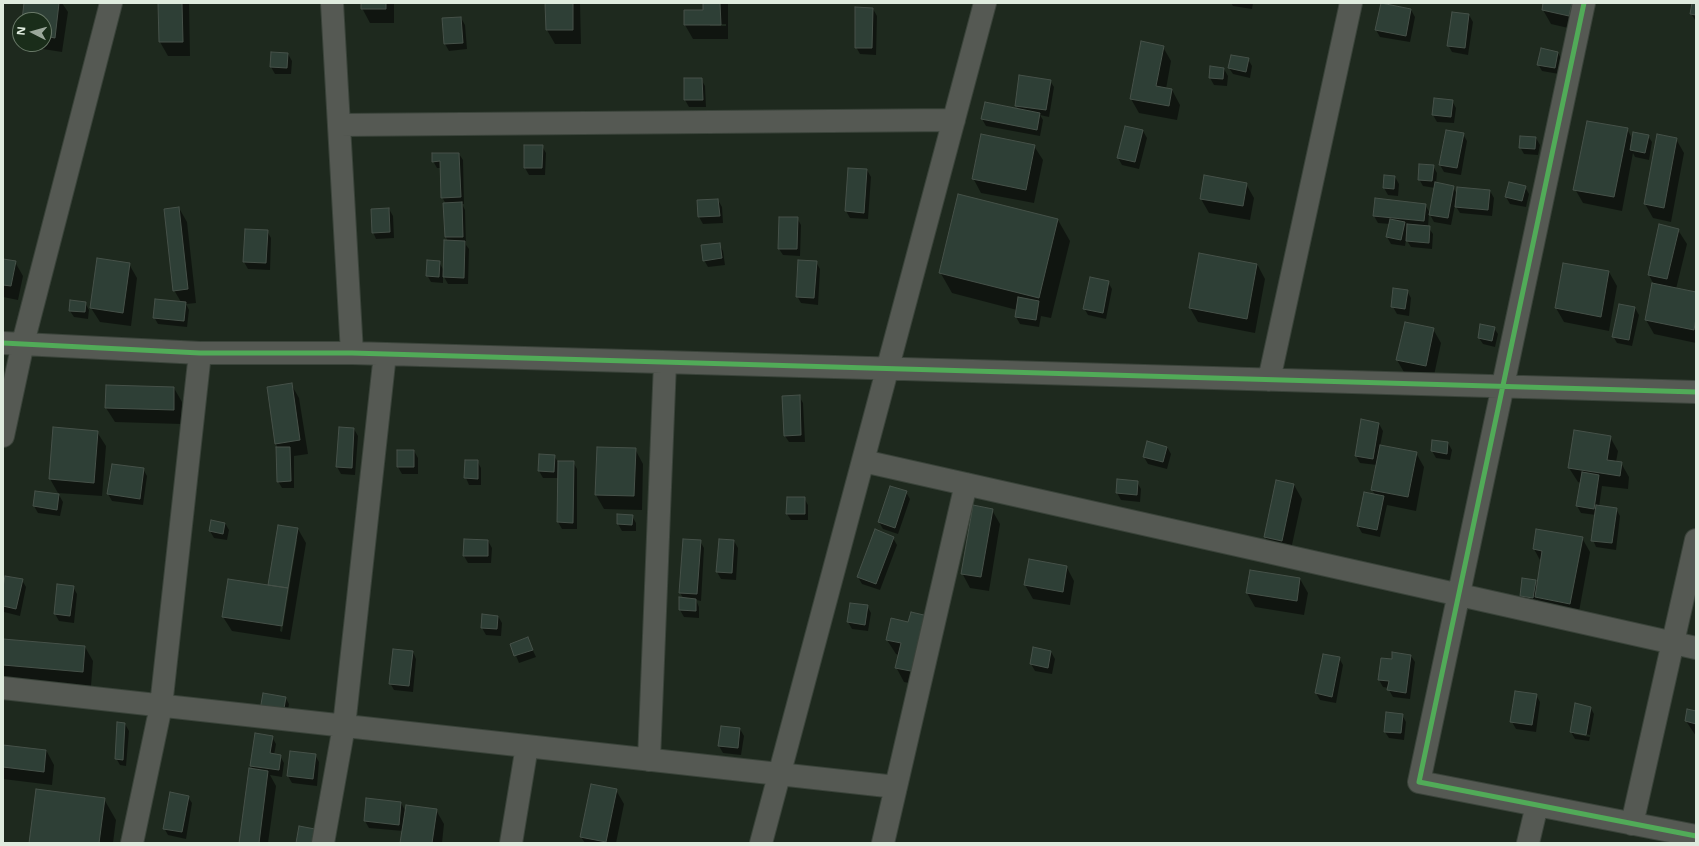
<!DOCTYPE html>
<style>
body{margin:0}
#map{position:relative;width:1699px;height:846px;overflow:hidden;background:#1e291e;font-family:"Noto Sans",sans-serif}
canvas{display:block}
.frame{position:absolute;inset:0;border:4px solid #dfebde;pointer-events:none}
.north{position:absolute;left:12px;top:12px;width:40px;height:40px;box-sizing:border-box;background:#1a2d1a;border:1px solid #697968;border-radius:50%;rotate:276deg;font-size:11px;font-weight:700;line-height:16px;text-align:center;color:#dfebde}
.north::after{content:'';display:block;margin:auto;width:14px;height:18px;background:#9ba79b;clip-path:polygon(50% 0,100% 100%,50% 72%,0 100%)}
</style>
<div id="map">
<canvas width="1699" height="846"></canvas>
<div class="frame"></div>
<div class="north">N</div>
</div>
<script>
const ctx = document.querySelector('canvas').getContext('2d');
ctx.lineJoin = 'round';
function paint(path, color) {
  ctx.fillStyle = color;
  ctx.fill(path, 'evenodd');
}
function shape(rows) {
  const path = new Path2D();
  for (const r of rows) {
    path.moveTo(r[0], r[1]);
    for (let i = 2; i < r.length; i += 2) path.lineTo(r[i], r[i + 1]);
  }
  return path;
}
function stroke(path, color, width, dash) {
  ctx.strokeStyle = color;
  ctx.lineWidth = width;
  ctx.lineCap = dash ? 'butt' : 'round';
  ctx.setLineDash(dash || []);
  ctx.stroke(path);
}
paint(shape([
 [25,3,62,3,68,12,62,52,30,47,28,44,44,44,44,20,23,20],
 [159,3,189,3,190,56,168,56,160,42],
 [362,3,394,3,394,23,370,23,362,8],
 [546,3,580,3,581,44,555,44,547,30],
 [704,3,728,3,728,39,693,39,685,25,704,11],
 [710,24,726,24,726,26,710,26],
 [1231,3,1253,3,1252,9,1233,6],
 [1544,3,1583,3,1577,30,1551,24,1543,10],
 [1693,3,1696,3,1696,21,1691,14],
 [873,9,877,16,876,55,860,54,856,47],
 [1411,10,1415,17,1410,42,1380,37,1376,30],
 [1469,15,1473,22,1468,55,1452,52,1448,45],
 [461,18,465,25,467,49,449,51,445,44],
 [1163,47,1171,61,1166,89,1172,90,1180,105,1177,120,1139,113,1131,99],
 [1558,53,1562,60,1559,74,1542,71,1538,64],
 [288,54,292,61,291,74,275,74,271,67],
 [1248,59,1252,66,1250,78,1233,74,1229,68],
 [1224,69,1228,76,1227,86,1214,85,1210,78],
 [701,79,705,86,706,107,689,107,685,100],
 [1050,81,1054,87,1049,117,1040,115,1043,120,1040,136,986,126,982,119,1018,109,1016,105],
 [1452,101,1456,108,1454,123,1437,122,1433,115],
 [1627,129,1633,140,1648,136,1652,142,1649,160,1635,157,1633,153,1622,211,1583,203,1575,189],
 [1143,131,1147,138,1139,169,1122,165,1118,158],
 [1463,134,1467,141,1461,175,1444,172,1440,165],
 [1536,138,1540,145,1538,155,1524,154,1520,147],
 [1676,139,1684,153,1671,222,1653,218,1645,204],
 [542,146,546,153,545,175,529,175,525,168],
 [1034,146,1043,160,1034,203,981,193,973,178],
 [459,154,463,160,464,204,462,204,465,210,466,245,469,249,468,284,448,284,443,275,443,283,431,282,427,275,439,262,444,271,448,242,446,237,444,204,446,204,442,197,442,168,437,168,433,161],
 [1433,166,1437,173,1436,184,1453,187,1457,194,1490,191,1494,198,1492,216,1460,213,1455,205,1451,225,1434,222,1429,213,1428,227,1433,234,1432,249,1411,247,1406,239,1405,246,1391,244,1387,237,1390,224,1378,223,1374,216,1425,205,1430,213,1435,188,1423,186,1419,179],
 [867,170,871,177,868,219,850,218,846,211],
 [1395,177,1399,184,1398,196,1388,195,1384,188],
 [1246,184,1254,198,1250,220,1209,213,1201,199],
 [1525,187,1529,194,1526,207,1510,204,1506,197],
 [959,195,1058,220,1070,241,1051,318,1041,316,1039,327,1020,324,1016,317,1017,310,952,293,940,272],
 [718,200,722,207,723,223,703,224,699,217],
 [179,208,187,222,196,303,186,304,189,310,187,327,158,324,154,317,181,302,174,290],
 [389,209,393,216,394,238,376,239,373,232],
 [797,218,801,225,800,256,783,255,779,249],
 [245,230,267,231,271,238,270,270,248,269,244,262],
 [1678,230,1687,244,1676,289,1696,293,1696,343,1654,334,1646,320,1654,285,1649,275],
 [719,244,723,251,725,265,708,267,704,260],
 [3,260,15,262,23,276,18,300,3,297],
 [816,262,820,269,818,305,801,303,797,296],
 [129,264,137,278,131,326,100,322,91,308],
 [1257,264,1265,279,1255,333,1198,322,1190,308],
 [1609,272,1617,286,1609,331,1564,322,1556,308],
 [1108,282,1112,289,1106,319,1088,315,1084,308],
 [1407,291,1411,298,1409,316,1397,314,1393,307],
 [85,303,89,310,88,319,74,317,70,311],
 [1635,308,1639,315,1632,346,1617,343,1613,336],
 [1494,328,1498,334,1495,347,1483,344,1479,338],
 [1433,329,1441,343,1433,380,1405,374,1397,360],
 [291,384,299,398,308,454,294,456,294,488,282,488,278,481,278,448,276,444],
 [174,388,182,402,181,424,115,422,106,408],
 [799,396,803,403,805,442,789,442,785,436],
 [1379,424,1383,431,1380,446,1416,453,1424,467,1416,511,1387,505,1380,537,1362,533,1358,526,1376,496,1372,490,1377,465,1360,463,1356,456],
 [354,429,358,436,355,475,341,474,337,467],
 [97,432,106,446,102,496,58,493,50,479],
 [1610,437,1618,451,1616,462,1621,463,1629,477,1628,489,1602,486,1599,507,1616,509,1620,516,1616,550,1596,547,1593,540,1596,515,1581,513,1577,506,1581,483,1578,482,1569,468],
 [1433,441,1448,443,1452,450,1450,460,1436,458,1432,451],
 [1167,447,1171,454,1167,469,1148,464,1144,457],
 [635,449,643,464,642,510,604,509,596,495],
 [398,451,414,451,418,458,418,474,402,474,398,467],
 [554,456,558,462,573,462,577,469,577,529,562,529,558,522,559,478,543,478,539,471],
 [466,461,477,461,481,468,481,485,469,485,466,478],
 [143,469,147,476,143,505,112,501,108,494],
 [1118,480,1137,482,1141,489,1140,502,1121,500,1117,493],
 [1294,485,1302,499,1290,554,1273,551,1265,537],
 [890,487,906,492,910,499,898,534,883,529,879,522],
 [59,495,63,502,60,516,38,513,34,506],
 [804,498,808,505,808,520,791,520,787,514],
 [992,510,1000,524,989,591,970,588,962,573],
 [632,516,636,523,636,531,622,531,618,524],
 [225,523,229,530,227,540,214,538,210,531],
 [298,529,306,543,290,640,232,631,223,617,268,586],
 [295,540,297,540,282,632,280,631],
 [893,538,897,545,880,590,862,584,858,577],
 [1582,538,1590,552,1578,617,1544,611,1537,599,1537,604,1525,603,1521,596,1535,581,1538,586,1541,562,1534,549],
 [488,541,492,548,491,563,468,563,464,556],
 [700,541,704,548,701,601,696,600,699,607,699,618,684,617,680,610,684,599,680,593],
 [734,541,738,548,736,580,721,579,717,572],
 [1066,566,1074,581,1070,605,1033,599,1025,585],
 [1300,579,1308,593,1304,615,1255,607,1247,593],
 [22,580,26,587,20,616,4,612,3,592],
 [73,587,77,594,74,623,59,621,55,614],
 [867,606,871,613,868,631,852,629,848,622],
 [498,616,502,623,501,636,486,635,482,628],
 [909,623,924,686,904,682,896,667,899,655,896,654,887,640],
 [527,638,536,657,519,663,511,644],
 [3,640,85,647,93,661,91,686,3,678],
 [1033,649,1051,652,1055,659,1052,674,1035,671,1031,664],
 [413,652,416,659,413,692,394,690,390,683],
 [1324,655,1339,658,1343,665,1336,703,1320,700,1316,693],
 [1411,656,1415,662,1410,699,1393,697,1389,690,1389,688,1383,687,1379,680,1382,659,1393,661],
 [1536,695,1540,702,1536,732,1516,729,1512,722],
 [285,697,289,704,286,721,265,717],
 [1590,707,1594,714,1590,735,1574,732,1574,734,1590,737,1589,741,1575,739,1571,732],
 [1696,712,1696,736,1686,721],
 [1402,715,1406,722,1404,740,1389,738,1385,732],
 [125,724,129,731,126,766,120,765,116,758],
 [740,729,744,736,741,755,723,753,719,746],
 [256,734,272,737,276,744,274,755,280,756,284,763,282,777,270,775,276,786,268,843,240,843,253,770,251,766],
 [3,746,46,750,54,765,52,785,3,779],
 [315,755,319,762,317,786,292,783,288,776],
 [616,790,624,804,616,843,585,843,581,837],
 [188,797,192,803,186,839,168,835,164,828],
 [104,799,116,820,113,843,30,843],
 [401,803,406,812,436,810,444,824,442,843,401,843,403,831,369,828,365,821]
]), '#0007');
const building = shape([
 [24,3,59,3,55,38,44,36,44,20,22,20,24,3],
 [158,3,182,3,183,42,159,42,158,3],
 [361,3,386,3,386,9,361,9,361,3],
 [545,3,573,3,573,30,546,30,545,3],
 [703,3,720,3,721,25,684,25,684,10,703,10,703,3],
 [1381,3,1411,9,1406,36,1375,30,1381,3],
 [1543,3,1572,3,1569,16,1542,10,1543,3],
 [1692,3,1696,3,1696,15,1690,14,1692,3],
 [855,7,873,8,872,48,855,48,855,7],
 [1452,12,1469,14,1465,48,1447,46,1452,12],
 [461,17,463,43,444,44,442,18,461,17],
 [1141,41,1164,46,1156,86,1172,89,1169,106,1130,99,1141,41],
 [1541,48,1558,52,1555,68,1537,65,1541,48],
 [271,52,288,53,287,68,270,67,271,52],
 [1231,55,1249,58,1246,72,1228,68,1231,55],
 [1210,66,1224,68,1223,79,1209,78,1210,66],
 [1019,75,1051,80,1046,110,1015,106,1019,75],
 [684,78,702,78,703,100,684,100,684,78],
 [1434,98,1453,100,1451,117,1432,115,1434,98],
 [985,102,1040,113,1037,130,981,119,985,102],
 [1587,121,1628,128,1614,197,1573,190,1587,121],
 [1125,126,1143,130,1135,162,1117,158,1125,126],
 [1446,130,1464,133,1457,168,1439,165,1446,130],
 [1633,132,1649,135,1645,153,1630,150,1633,132],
 [981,134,1035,145,1026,190,972,179,981,134],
 [1657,134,1677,138,1664,208,1644,204,1657,134],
 [1520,136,1536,137,1535,149,1519,148,1520,136],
 [524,145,543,145,542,168,524,168,524,145],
 [432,153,459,153,461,197,441,198,440,161,432,162,432,153],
 [1419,164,1434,165,1432,181,1418,180,1419,164],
 [848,168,867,169,864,213,845,211,848,168],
 [1204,175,1247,183,1243,206,1200,199,1204,175],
 [1384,175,1395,176,1394,189,1383,188,1384,175],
 [1435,182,1454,186,1448,218,1429,215,1435,182],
 [1509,182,1526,186,1522,201,1505,197,1509,182],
 [1457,187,1490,190,1488,210,1455,207,1457,187],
 [958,194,1058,219,1039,298,939,273,958,194],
 [1375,198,1426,204,1424,221,1373,216,1375,198],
 [718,199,720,216,698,217,697,200,718,199],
 [462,202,463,237,445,237,443,203,462,202],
 [179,207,188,289,173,291,164,209,179,207],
 [389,208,390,232,372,233,371,209,389,208],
 [779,217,798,217,797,249,778,249,779,217],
 [1390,219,1405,222,1401,240,1386,237,1390,219],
 [1407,224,1430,226,1429,243,1406,241,1407,224],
 [1659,224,1679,229,1667,279,1648,275,1659,224],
 [245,229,268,230,266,263,243,262,245,229],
 [444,240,465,241,464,278,443,277,444,240],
 [720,243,722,258,703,261,701,245,720,243],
 [1199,253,1257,264,1247,319,1189,308,1199,253],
 [97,258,130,263,123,313,90,308,97,258],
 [3,259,16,261,11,286,3,285,3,259],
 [427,260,440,261,439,277,426,276,427,260],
 [798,260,817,261,814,298,796,297,798,260],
 [1563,263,1609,271,1601,317,1555,308,1563,263],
 [1090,277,1109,281,1103,313,1083,309,1090,277],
 [1652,283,1696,292,1696,318,1694,330,1645,320,1652,283],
 [1393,288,1408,290,1405,309,1391,307,1393,288],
 [1018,297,1039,301,1036,320,1015,317,1018,297],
 [155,299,186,302,184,321,153,318,155,299],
 [70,300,86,302,85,312,69,311,70,300],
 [1619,304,1635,307,1629,340,1612,337,1619,304],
 [1405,322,1434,328,1426,366,1396,360,1405,322],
 [1480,324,1495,327,1492,341,1478,338,1480,324],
 [292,383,300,440,275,444,267,387,292,383],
 [106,385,174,387,174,410,105,408,106,385],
 [800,395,801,435,784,436,782,396,800,395],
 [1361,419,1379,423,1373,459,1355,456,1361,419],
 [53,427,98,431,94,483,49,479,53,427],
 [339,427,354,428,352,468,336,467,339,427],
 [1574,430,1611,436,1607,460,1622,462,1620,476,1568,468,1574,430],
 [1432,440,1448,442,1447,454,1431,451,1432,440],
 [1147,441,1167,447,1163,462,1143,457,1147,441],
 [1380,445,1417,452,1408,497,1371,490,1380,445],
 [276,447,290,447,291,481,277,482,276,447],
 [597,447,636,448,634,496,595,495,597,447],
 [397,450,414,450,414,467,397,467,397,450],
 [539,454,555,455,554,472,538,471,539,454],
 [465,460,478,460,478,479,464,478,465,460],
 [558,461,574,461,573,523,557,522,558,461],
 [112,464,144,468,140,499,107,494,112,464],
 [1582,472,1599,475,1594,509,1576,506,1582,472],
 [1117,479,1138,481,1137,495,1116,493,1117,479],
 [1276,480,1294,484,1282,541,1264,537,1276,480],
 [890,486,907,491,895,528,878,522,890,486],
 [35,491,59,494,57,510,33,506,35,491],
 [1364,492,1384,496,1377,530,1357,526,1364,492],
 [787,497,805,497,805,514,786,514,787,497],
 [973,505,993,509,981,577,961,574,973,505],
 [1596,505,1617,508,1612,543,1591,541,1596,505],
 [617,514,633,515,632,525,617,524,617,514],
 [211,520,225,523,223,534,209,531,211,520],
 [278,525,298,528,288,588,268,585,278,525],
 [875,529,894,537,876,584,857,577,875,529],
 [1536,529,1583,537,1570,604,1535,597,1542,551,1533,549,1536,529],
 [464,539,488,540,488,556,463,556,464,539],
 [683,539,701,540,697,594,679,593,683,539],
 [719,539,734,540,732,573,716,572,719,539],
 [1029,559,1067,566,1063,592,1024,585,1029,559],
 [1250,570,1300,578,1297,601,1246,593,1250,570],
 [5,576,23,579,16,609,3,606,3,587,5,576],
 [1522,578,1536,580,1533,598,1520,596,1522,578],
 [228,579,288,588,282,626,222,617,228,579],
 [57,584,74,586,70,616,54,614,57,584],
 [679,597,696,599,696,611,679,610,679,597],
 [850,603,868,605,865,625,847,622,850,603],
 [911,612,928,616,916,672,895,668,901,643,886,640,891,618,908,622,911,612],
 [482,614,498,616,497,629,481,628,482,614],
 [528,637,533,650,514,656,510,644,528,637],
 [3,639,85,646,83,672,3,665,3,639],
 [1033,647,1051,651,1048,668,1030,664,1033,647],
 [393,649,413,651,409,686,389,684,393,649],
 [1392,652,1411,655,1406,693,1387,690,1389,681,1378,680,1381,658,1392,659,1392,652],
 [1323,654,1340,657,1332,697,1315,693,1323,654],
 [1515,691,1537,694,1532,725,1510,722,1515,691],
 [263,693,286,697,283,714,260,710,263,693],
 [1575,703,1591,707,1586,735,1570,732,1575,703],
 [1687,709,1696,711,1696,724,1685,721,1687,709],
 [1386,712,1403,714,1401,733,1384,732,1386,712],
 [117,722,125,723,123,760,115,759,117,722],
 [721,726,740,728,738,748,718,746,721,726],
 [255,733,273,736,270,753,281,755,279,770,250,766,255,733],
 [3,745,46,750,44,772,3,767,3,745],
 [290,751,316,754,313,779,287,776,290,751],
 [249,768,268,771,259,843,239,843,249,768],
 [591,784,617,789,606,842,580,837,591,784],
 [36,789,105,798,99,843,29,843,36,789],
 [170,792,189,796,182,832,163,829,170,792],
 [366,798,401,802,399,825,364,821,366,798],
 [406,805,437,809,432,843,400,843,406,805],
 [299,826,315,829,313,843,296,843,299,826]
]);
paint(building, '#2e3f36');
stroke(building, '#465149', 1);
const street = shape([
 [332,3,352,353],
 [1584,3,1419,782,1696,836],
 [339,125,954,120],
 [3,343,200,353,352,353,1696,392],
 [1269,380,1351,3],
 [3,436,23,343,111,3],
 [863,461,1696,648],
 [3,688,896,787],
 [649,760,665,363],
 [1632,824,1696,540],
 [132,843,161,706,200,353],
 [323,843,344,726,385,354],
 [511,843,527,746],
 [761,843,985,3],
 [883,843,966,484],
 [1528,843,1537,805]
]);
stroke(street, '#3a433a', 24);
stroke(street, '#555953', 22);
stroke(shape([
 [1584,3,1419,782,1696,836],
 [3,343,200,353,352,353,1696,392]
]), '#51ab58', 5);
</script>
